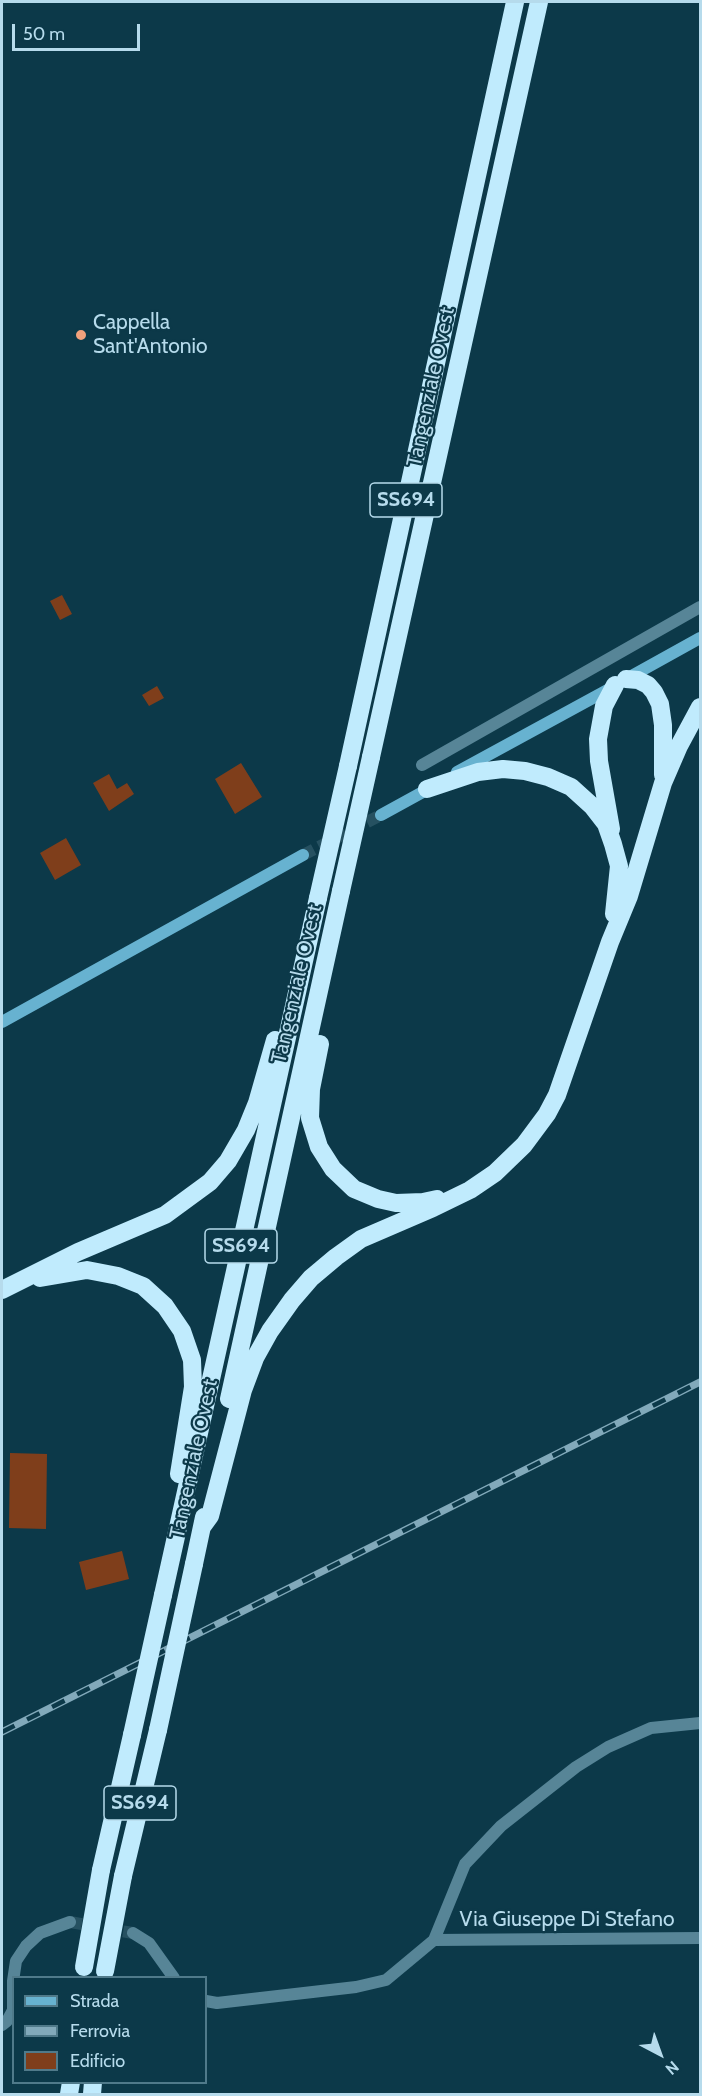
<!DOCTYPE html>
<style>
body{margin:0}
#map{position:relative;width:702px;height:2096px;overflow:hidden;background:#0c3949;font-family:Cabin,sans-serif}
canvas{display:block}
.frame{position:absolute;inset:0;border:3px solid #b6dbec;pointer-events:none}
.legend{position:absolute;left:12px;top:1976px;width:195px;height:108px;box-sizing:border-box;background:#0c3949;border:2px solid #507a8a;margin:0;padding:8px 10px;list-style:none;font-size:18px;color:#b6dbec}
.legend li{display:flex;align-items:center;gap:12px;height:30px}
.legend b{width:30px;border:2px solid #507a8a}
.north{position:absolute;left:630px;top:2024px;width:60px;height:60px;-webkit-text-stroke:4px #0c3949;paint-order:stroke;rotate:139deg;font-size:16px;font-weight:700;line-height:24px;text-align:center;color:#b6dbec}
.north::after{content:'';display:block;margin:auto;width:21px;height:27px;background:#b6dbec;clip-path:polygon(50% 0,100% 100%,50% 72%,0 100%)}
.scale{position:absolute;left:12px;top:24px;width:128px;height:27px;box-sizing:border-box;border:3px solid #b6dbec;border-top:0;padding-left:8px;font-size:18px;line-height:21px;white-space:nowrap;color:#b6dbec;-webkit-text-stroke:4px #0c3949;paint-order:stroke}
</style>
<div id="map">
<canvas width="702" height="2096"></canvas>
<div class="frame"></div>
<ul class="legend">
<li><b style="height:8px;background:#67b2d0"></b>Strada</li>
<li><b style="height:8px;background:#82a9ba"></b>Ferrovia</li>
<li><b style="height:16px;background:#7f3e1b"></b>Edificio</li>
</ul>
<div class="north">N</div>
<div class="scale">50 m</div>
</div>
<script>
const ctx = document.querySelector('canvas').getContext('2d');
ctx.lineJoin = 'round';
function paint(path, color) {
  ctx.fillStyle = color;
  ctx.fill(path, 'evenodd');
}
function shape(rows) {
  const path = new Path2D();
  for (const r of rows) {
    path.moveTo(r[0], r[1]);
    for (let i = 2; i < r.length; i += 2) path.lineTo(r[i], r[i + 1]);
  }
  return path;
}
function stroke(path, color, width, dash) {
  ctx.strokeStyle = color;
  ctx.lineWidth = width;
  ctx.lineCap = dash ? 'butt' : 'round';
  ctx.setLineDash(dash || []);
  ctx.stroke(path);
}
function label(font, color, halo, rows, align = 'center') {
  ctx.font = font + ' Cabin,sans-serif';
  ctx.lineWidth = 4.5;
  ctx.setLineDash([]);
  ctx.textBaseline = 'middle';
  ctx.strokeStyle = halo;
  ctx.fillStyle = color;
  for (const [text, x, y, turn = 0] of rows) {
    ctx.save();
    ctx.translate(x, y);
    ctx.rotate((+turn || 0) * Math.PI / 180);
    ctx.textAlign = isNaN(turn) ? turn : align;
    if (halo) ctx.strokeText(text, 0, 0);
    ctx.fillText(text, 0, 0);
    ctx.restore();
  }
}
paint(shape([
 [62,595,72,614,60,620,50,601],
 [157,686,164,698,149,706,142,695],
 [241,763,262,797,235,814,215,779],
 [109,774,117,789,127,783,134,794,109,811,93,783],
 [66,838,81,865,55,880,40,853],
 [10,1453,47,1454,46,1529,9,1528],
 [122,1551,129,1579,86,1590,79,1562]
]), '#7f3e1b');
stroke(shape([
 [70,1922,133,1933]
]), '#265161', 12, [12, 6]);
stroke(shape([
 [303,855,381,815]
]), '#265161', 12, [12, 6]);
stroke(shape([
 [422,765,700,607],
 [133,1933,149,1943,174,1978],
 [434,1940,700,1938],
 [206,2001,217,2003,356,1987,386,1980,434,1940,465,1864,501,1826,576,1767,608,1747,651,1728,700,1723],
 [2,2025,7,2021,13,2010,13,1981,16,1961,26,1946,40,1933,70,1922]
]), '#578597', 12);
stroke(shape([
 [628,678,700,638],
 [457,772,613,687],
 [381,815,432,787],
 [2,1022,303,855]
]), '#67b2d0', 12);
stroke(shape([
 [626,679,638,680,648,685,654,692,660,704,663,725,663,775],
 [371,757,539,2],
 [348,766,515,2],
 [427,789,478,772,503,769,525,771,548,777,571,787,592,806,606,824,613,844,619,866,614,914],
 [611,829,599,761,598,739,604,706,615,685],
 [320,1044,311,1089,310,1118,319,1147,333,1169,354,1189,378,1199,396,1203,423,1202,437,1199],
 [40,1278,87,1270,118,1276,143,1286,165,1306,182,1331,192,1360,193,1387,179,1474],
 [2,1290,78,1252,165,1215,210,1182,228,1161,246,1130,257,1103,275,1040],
 [229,1399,341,891],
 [202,1527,210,1516,243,1390,255,1358,270,1331,292,1300,311,1278,336,1257,361,1239,433,1208,470,1190,495,1173,524,1145,547,1114,557,1095,610,942,629,896,663,783,679,746,700,707],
 [194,1564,204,1517],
 [163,1595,318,898],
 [101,1870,132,1735],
 [123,1876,158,1730],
 [69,2094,71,2082],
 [92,2094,93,2082]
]), '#c0ebfd', 18);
const rail = shape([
 [2,1732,700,1382]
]);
stroke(rail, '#82a9ba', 7);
stroke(rail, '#0c3949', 4.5, [14]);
stroke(shape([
 [341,891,371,757],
 [318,898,348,766],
 [158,1730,194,1564],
 [132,1735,163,1595],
 [84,1967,101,1870],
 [105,1971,123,1876]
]), '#c0ebfd', 18);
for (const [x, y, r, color] of [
 [81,335,6,"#f1a17c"]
]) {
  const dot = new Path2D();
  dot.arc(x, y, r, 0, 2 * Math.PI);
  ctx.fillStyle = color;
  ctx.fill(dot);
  stroke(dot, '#0c3949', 2);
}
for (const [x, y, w] of [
 [406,500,72],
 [241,1246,72],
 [140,1803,72]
]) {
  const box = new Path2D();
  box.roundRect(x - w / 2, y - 17, w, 34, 4.5);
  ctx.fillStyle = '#0c3949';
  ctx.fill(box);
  stroke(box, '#b6dbec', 1.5);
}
label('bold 20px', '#b6dbec', null, [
 ["SS694",406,500],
 ["SS694",241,1246],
 ["SS694",140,1803]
]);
label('21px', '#b6dbec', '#0c3949', [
 ["Cappella",93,323],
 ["Sant'Antonio",93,347]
], 'left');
label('21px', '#b6dbec', '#0c3949', [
 ["Tangenziale Ovest",431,387,-78],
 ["Tangenziale Ovest",297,984,-77],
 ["Tangenziale Ovest",194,1459,-78],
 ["Via Giuseppe Di Stefano",567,1920]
]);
</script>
